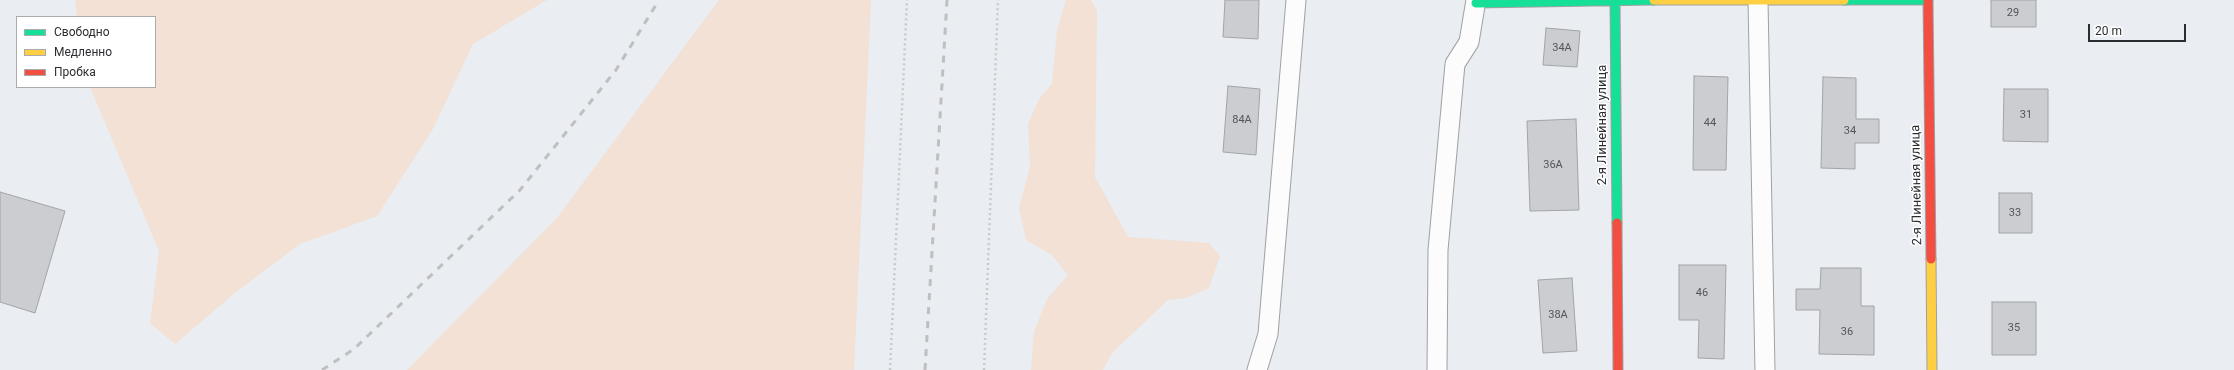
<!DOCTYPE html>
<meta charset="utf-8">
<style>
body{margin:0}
#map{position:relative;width:2234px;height:370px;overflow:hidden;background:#eaedf1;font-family:Roboto,sans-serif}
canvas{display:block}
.legend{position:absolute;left:16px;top:16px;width:140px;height:72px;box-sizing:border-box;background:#fff;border:1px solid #aaabac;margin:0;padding:5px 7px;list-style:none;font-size:12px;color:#2b2d30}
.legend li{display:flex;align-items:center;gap:8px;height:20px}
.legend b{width:20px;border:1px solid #aaabac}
.scale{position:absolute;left:2088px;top:24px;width:98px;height:18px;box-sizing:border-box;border:2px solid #2b2d30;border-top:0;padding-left:5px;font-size:12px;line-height:14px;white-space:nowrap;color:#2b2d30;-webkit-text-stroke:3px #fff;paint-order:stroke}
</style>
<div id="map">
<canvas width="2234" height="370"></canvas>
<ul class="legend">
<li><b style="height:5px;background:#16e098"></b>Свободно</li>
<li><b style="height:5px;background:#ffcf43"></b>Медленно</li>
<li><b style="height:5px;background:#f24e42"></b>Пробка</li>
</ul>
<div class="scale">20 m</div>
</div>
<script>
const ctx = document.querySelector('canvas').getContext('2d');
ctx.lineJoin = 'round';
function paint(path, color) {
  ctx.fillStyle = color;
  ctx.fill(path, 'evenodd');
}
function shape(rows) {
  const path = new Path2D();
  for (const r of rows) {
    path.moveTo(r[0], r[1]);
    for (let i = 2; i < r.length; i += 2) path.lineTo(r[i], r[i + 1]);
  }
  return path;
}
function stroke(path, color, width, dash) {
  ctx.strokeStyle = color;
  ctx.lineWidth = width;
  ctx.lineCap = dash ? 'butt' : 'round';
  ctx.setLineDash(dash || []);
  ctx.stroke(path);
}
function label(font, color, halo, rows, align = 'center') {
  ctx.font = font + ' Roboto,sans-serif';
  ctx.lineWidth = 3;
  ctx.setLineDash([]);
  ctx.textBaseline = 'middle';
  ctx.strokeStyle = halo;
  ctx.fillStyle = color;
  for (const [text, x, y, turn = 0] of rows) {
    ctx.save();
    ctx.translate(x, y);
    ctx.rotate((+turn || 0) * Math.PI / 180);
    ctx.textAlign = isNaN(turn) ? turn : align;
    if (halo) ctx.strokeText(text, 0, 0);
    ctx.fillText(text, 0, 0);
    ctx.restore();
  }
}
paint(shape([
 [75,0,547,0,473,44,433,129,377,216,300,244,235,293,175,344,150,323,159,251,90,87,155,87,155,17,77,17],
 [719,0,871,0,854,370,407,370,557,218],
 [1066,0,1091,0,1097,11,1095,177,1128,237,1209,243,1220,256,1209,288,1186,298,1168,300,1112,353,1103,370,1031,370,1034,332,1047,299,1068,275,1052,255,1026,240,1019,208,1030,167,1028,124,1039,99,1052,84,1057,31]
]), '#f2e1d4');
const building = shape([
 [1225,0,1259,0,1258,39,1223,37,1225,0],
 [1991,0,2036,0,2036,27,1991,27,1991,0],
 [1546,28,1580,31,1577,67,1543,65,1546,28],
 [1694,76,1728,77,1726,170,1693,170,1694,76],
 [1823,77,1856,78,1856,119,1879,119,1879,143,1855,143,1855,169,1821,168,1823,77],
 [1228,86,1260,89,1256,155,1223,152,1228,86],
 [2004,89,2048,89,2048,142,2003,141,2004,89],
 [1576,119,1579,210,1530,211,1527,121,1576,119],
 [0,192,65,211,35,313,0,302,0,192],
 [1999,193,2032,193,2032,233,1999,233,1999,193],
 [1679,265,1726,265,1724,359,1698,358,1699,320,1679,320,1679,265],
 [1821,268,1861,268,1861,306,1874,306,1874,355,1819,354,1820,310,1796,310,1796,289,1820,289,1821,268],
 [1572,278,1577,351,1543,353,1538,280,1572,278],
 [1992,302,2036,302,2036,355,1992,355,1992,302]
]);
paint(building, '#cbcdd1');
stroke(building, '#a2a4a7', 1);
const lane = shape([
 [1758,0,1765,370],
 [1257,370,1268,334,1296,0],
 [1437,370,1438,250,1455,64,1469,42,1476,0]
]);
const fast = shape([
 [1615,0,1617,223],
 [1844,0,1928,0],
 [1476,3,1654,0]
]);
const slow = shape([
 [1654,0,1844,0],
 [1931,259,1932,370]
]);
const jam = shape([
 [1928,0,1931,259],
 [1617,223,1618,370]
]);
stroke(lane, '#9fa1a3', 21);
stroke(fast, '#9fa1a3', 11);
stroke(slow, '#9fa1a3', 11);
stroke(jam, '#9fa1a3', 11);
stroke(shape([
 [890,370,907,0],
 [984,370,998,0]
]), '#c9cacc', 2.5, [2, 3]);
stroke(lane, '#fcfcfd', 19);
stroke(fast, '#16e098', 9);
stroke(slow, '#ffcf43', 9);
stroke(jam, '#f24e42', 9);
stroke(shape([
 [322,370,354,349,520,190,616,70,659,0],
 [925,370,947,0]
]), '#bfbfc1', 3, [7, 7]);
label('11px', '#535558', null, [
 ["29",2013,13],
 ["34А",1562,48],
 ["31",2026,115],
 ["84А",1242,120],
 ["44",1710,123],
 ["34",1850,131],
 ["36А",1553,165],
 ["33",2015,213],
 ["46",1702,293],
 ["38А",1558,315],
 ["35",2014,328],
 ["36",1847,332]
]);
label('13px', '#2b2d30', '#fff', [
 ["2-я Линейная улица",1603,125,-90],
 ["2-я Линейная улица",1917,185,-91]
]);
</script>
